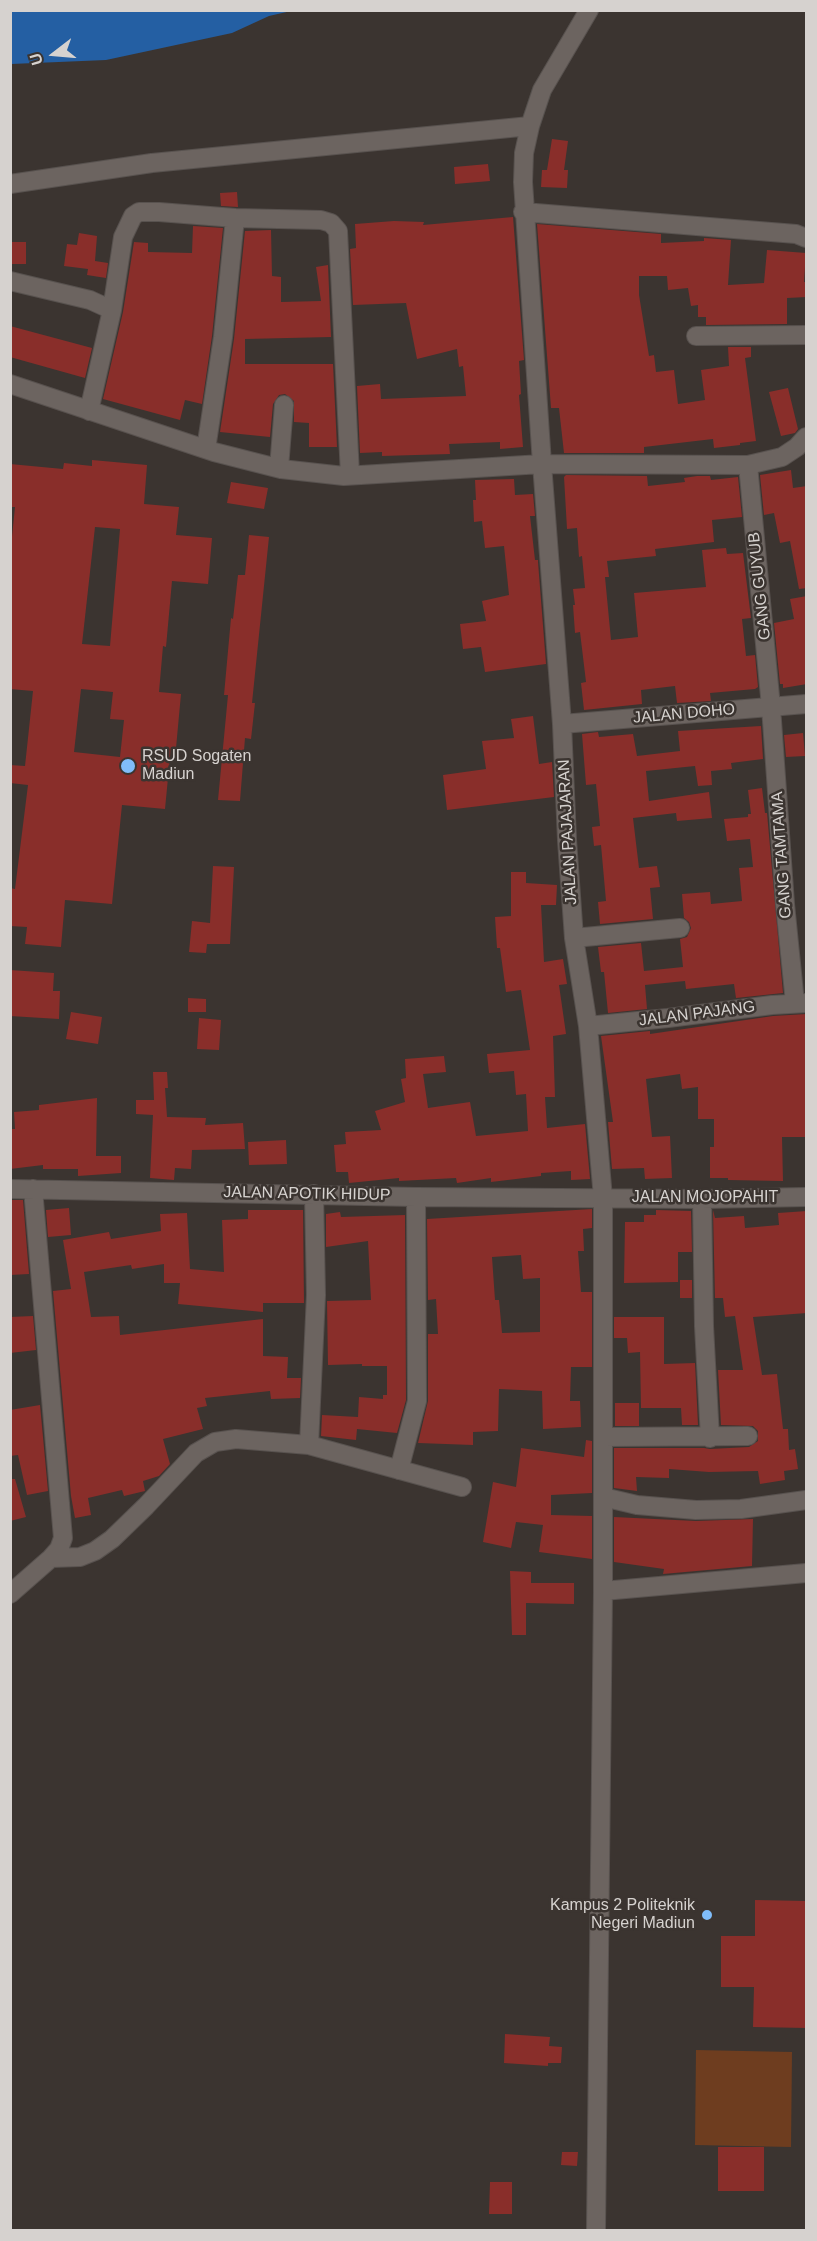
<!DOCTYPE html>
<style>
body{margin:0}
#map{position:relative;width:817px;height:2241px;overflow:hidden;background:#3b3430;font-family:Helvetica,sans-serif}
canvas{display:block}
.frame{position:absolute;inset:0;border:12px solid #d6d2cf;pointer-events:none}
.north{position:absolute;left:24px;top:24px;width:60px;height:60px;-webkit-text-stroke:4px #3b3430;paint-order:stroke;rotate:254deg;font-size:16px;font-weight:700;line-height:24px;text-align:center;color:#d6d2cf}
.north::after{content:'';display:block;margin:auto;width:21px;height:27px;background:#d6d2cf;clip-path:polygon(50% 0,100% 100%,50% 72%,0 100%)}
</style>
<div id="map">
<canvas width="817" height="2241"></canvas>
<div class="frame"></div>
<div class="north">U</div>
</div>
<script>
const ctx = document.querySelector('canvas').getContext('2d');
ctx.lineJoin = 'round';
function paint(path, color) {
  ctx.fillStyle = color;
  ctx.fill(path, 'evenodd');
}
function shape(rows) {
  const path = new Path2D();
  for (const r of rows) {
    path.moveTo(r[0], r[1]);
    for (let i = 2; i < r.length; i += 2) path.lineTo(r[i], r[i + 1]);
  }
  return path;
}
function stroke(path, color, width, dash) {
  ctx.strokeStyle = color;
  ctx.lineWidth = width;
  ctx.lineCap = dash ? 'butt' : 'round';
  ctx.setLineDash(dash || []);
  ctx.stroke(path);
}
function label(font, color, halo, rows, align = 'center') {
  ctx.font = font + ' Helvetica,sans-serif';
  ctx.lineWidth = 5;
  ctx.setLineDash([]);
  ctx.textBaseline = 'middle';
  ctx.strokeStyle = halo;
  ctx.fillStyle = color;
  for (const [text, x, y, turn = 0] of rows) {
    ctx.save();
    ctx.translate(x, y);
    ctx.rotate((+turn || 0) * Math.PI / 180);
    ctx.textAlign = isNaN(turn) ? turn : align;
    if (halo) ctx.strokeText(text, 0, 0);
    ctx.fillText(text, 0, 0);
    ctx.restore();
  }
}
paint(shape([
 [696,2050,792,2052,791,2147,695,2145]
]), '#6e3d1f');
paint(shape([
 [10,11,11,10,291,11,269,16,232,33,106,60,11,64]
]), '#245fa3');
paint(shape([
 [552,139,568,141,564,170,568,170,567,188,541,187,542,170,547,170],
 [488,164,490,181,455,184,454,167],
 [237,192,238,207,221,206,220,193],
 [513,217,524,360,519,361,521,394,519,395,523,447,500,449,500,442,449,444,450,454,382,456,382,452,360,453,357,386,380,384,381,399,466,396,463,366,459,367,457,349,417,359,406,303,353,305,350,249,356,248,355,224,394,221,424,222,423,225],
 [537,224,661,234,661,243,704,241,704,238,731,240,728,285,764,283,767,250,806,253,804,282,806,282,807,297,787,298,787,324,706,325,706,317,698,317,698,305,691,306,688,288,668,290,667,276,639,276,639,295,649,356,654,355,656,372,674,370,678,404,705,400,701,370,729,366,728,347,751,347,751,357,745,358,756,441,740,443,740,445,714,448,713,439,644,447,644,453,564,453,559,408,551,408],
 [193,226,223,228,212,336,202,404,185,400,180,420,103,399,123,312,134,242,148,243,148,252,192,253],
 [271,230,272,276,281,277,281,302,321,301,316,267,328,265,331,337,245,339,245,364,333,364,337,447,309,447,309,423,294,422,294,401,285,394,279,395,273,404,270,437,220,432,234,339,245,231],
 [79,233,97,236,95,261,108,263,106,278,87,275,88,269,64,266,67,244,77,245],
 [10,242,26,242,26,264,10,264],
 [10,326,92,348,85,378,10,357],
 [788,388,798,429,795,433,781,436,769,392],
 [92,460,147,465,144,504,179,507,176,535,212,538,208,584,172,581,166,647,163,646,159,692,181,694,176,748,171,747,165,809,122,805,112,904,65,900,61,947,25,944,27,927,10,926,10,888,15,889,28,785,10,783,10,765,25,766,33,691,10,689,10,556,15,507,10,507,10,464,63,469,64,463,92,466],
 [95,527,120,529,110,646,82,644],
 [81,689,113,692,110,719,124,720,120,757,74,752],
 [791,470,793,488,807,486,807,588,799,589,790,541,780,543,774,513,764,515,760,475],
 [566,475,647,476,648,486,685,482,684,478,697,476,710,476,711,480,738,477,742,517,712,520,714,542,655,549,656,556,607,561,609,577,605,577,611,640,638,637,634,593,706,587,702,550,726,548,727,554,743,553,751,618,742,619,746,656,755,655,758,687,755,689,710,693,711,701,677,703,675,686,641,690,642,704,584,710,581,683,586,682,580,632,575,633,573,605,575,605,573,589,585,588,582,556,579,557,577,528,567,529,564,477],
 [514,479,515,495,533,494,535,516,530,516,535,560,538,560,538,562,546,664,485,672,481,647,463,649,460,624,486,621,482,601,509,595,504,546,485,548,482,521,474,522,473,500,476,500,475,480],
 [231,482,268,488,264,509,227,503],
 [249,535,269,537,252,703,255,703,251,739,245,738,240,801,218,800,228,695,224,695,231,618,233,619,238,575,245,575],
 [807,596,807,647,805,647,807,684,783,688,783,684,780,684,774,623,794,619,790,599],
 [533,716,539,764,552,762,554,797,447,810,443,775,486,769,482,741,514,738,511,719],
 [761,726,763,759,731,763,732,769,711,771,712,785,698,786,695,766,646,771,649,801,709,792,712,818,677,821,676,813,633,818,639,868,657,866,660,887,650,888,653,919,600,924,598,902,606,901,601,845,594,846,592,827,600,826,596,784,586,785,582,734,598,732,599,737,633,734,637,756,680,751,678,731],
 [803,733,805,756,786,757,784,735],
 [762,788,765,813,767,813,783,993,736,998,734,984,686,989,685,981,645,985,647,1009,608,1013,604,972,601,972,598,947,641,943,644,971,683,967,680,939,687,937,691,928,689,922,684,918,682,894,710,892,711,904,742,901,739,868,753,867,750,839,727,841,724,819,748,817,748,814,751,814,748,790],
 [213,866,234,867,230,944,207,944,206,953,189,952,192,921,210,923],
 [511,872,526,872,526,883,557,885,556,905,541,905,544,962,563,959,567,984,559,985,566,1034,553,1036,555,1097,545,1097,547,1128,585,1124,590,1179,571,1180,571,1171,541,1173,541,1176,491,1182,491,1178,457,1183,456,1178,399,1181,399,1178,349,1183,348,1172,336,1172,334,1145,346,1144,345,1132,381,1130,375,1111,405,1102,401,1079,406,1078,405,1059,444,1056,446,1072,423,1074,428,1108,470,1102,476,1136,528,1131,526,1094,516,1095,514,1071,489,1073,487,1054,530,1050,521,990,506,992,500,948,497,948,495,917,511,916],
 [10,970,54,973,53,991,60,991,59,1019,10,1016],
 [188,998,206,999,206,1012,188,1012],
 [71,1012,102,1017,98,1044,66,1039],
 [807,1014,807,1137,782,1137,783,1181,728,1180,728,1178,710,1178,710,1147,714,1147,714,1119,698,1119,698,1087,682,1089,680,1074,646,1079,652,1137,670,1136,672,1178,645,1179,644,1168,612,1169,608,1122,613,1122,601,1036,650,1031,650,1034,773,1016],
 [199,1018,221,1020,219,1050,197,1049],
 [153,1072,167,1072,168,1088,165,1088,167,1117,206,1118,205,1125,243,1123,245,1149,192,1150,191,1169,175,1168,174,1180,150,1178,153,1115,136,1114,136,1100,154,1100],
 [97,1098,96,1156,121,1156,121,1173,78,1176,78,1169,43,1169,43,1165,10,1169,10,1129,15,1129,14,1112,39,1110,39,1105],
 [286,1140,287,1164,249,1165,248,1142],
 [10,1200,23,1200,29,1274,10,1275],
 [69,1208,71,1235,48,1237,46,1210],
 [592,1209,592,1228,583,1229,584,1251,578,1251,581,1292,592,1292,592,1367,571,1367,570,1401,580,1401,581,1427,543,1429,542,1391,499,1389,498,1431,473,1432,473,1445,418,1443,428,1401,428,1334,438,1334,436,1299,428,1300,427,1219],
 [521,1255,523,1279,540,1278,540,1332,502,1333,499,1300,495,1300,492,1257],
 [248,1210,303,1210,304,1303,263,1303,263,1312,178,1304,180,1283,164,1283,164,1264,132,1269,131,1265,84,1272,91,1317,119,1316,120,1335,263,1319,263,1356,288,1357,287,1378,301,1378,300,1398,271,1399,270,1391,205,1398,207,1406,197,1408,203,1429,163,1439,170,1464,159,1476,143,1481,145,1491,124,1496,122,1490,88,1498,91,1515,75,1518,71,1496,53,1291,71,1289,63,1240,109,1232,111,1239,161,1231,160,1214,187,1213,190,1269,224,1272,222,1220,248,1219],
 [656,1210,691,1211,692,1252,678,1252,678,1282,624,1283,625,1222,644,1222,644,1215,656,1215],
 [713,1210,715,1218,744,1216,745,1228,779,1225,778,1213,807,1211,807,1313,753,1317,762,1375,777,1374,783,1429,788,1429,789,1450,795,1449,798,1469,784,1471,785,1480,760,1484,758,1471,709,1472,669,1469,669,1478,636,1477,637,1491,614,1488,614,1448,704,1448,710,1449,749,1447,758,1441,758,1431,753,1426,721,1425,718,1370,743,1370,735,1316,725,1317,723,1298,715,1298],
 [340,1212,341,1217,405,1215,406,1400,397,1433,357,1429,356,1440,321,1436,322,1415,358,1417,359,1397,383,1399,383,1395,387,1395,387,1366,362,1366,362,1364,328,1365,327,1301,371,1300,368,1241,326,1247,326,1214],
 [680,1280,692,1280,692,1298,680,1298],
 [33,1316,36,1350,10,1353,10,1317],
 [614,1317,664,1317,664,1364,695,1363,698,1425,682,1425,681,1408,641,1408,640,1352,628,1353,627,1338,614,1338],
 [615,1403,639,1403,639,1426,615,1426],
 [40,1405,48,1491,27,1495,18,1455,10,1456,10,1410],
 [586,1440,592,1441,592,1493,551,1495,551,1515,592,1516,592,1559,539,1552,543,1525,516,1522,511,1548,483,1542,493,1482,516,1487,521,1448,584,1457],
 [10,1479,15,1479,26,1517,10,1521],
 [614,1517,696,1521,753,1519,752,1566,663,1574,664,1569,614,1562],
 [510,1571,531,1572,531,1583,574,1583,574,1604,526,1603,526,1635,512,1635],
 [755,1900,807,1901,807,2028,753,2027,754,1987,721,1987,721,1936,755,1936],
 [505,2034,550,2037,549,2046,562,2047,561,2063,548,2063,548,2066,504,2063],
 [718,2147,764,2147,764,2191,718,2191],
 [562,2152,578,2152,577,2166,561,2165],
 [490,2182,512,2182,512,2214,489,2214]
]), '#892e2a');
const minor = shape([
 [589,10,542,90,530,126,524,153,523,182,542,464,562,724,567,840,574,938,588,1026,603,1198,603,1591,596,2230],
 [10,184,152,163,530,126],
 [523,212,796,234,806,238],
 [10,281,90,300,112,310,89,411],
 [112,310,123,237,133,216,139,212,159,212,235,218],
 [696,336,806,335],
 [10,384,214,452,281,469,344,476,542,464,748,465,782,457,797,447,806,437],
 [206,449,223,337,235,218,321,220,331,223,338,231,350,475],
 [748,465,771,707,785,904,795,1003],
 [279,468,284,405],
 [562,724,806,704],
 [574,938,680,928],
 [588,1026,668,1018,772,1005,806,1003],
 [10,1189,416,1197,702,1199,806,1197],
 [702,1199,704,1326,710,1438],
 [603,1437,748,1436],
 [309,1445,316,1295,314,1194],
 [399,1470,417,1401,416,1197],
 [603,1497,637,1505,696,1510,741,1509,806,1500],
 [51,1558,80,1557,95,1551,112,1539,146,1506,196,1453,215,1442,236,1439,309,1445,462,1487],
 [603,1591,806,1573],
 [10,1594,51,1558,59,1549,63,1538,33,1189]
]);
stroke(minor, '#58524f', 20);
stroke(minor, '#6c6460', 18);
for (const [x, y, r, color] of [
 [128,766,8,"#80bdfa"],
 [707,1915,6,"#80bdfa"]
]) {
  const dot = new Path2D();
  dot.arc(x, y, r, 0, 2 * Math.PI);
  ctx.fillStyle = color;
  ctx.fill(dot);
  stroke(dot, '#3b3430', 2);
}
label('16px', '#d6d2cf', '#3b3430', [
 ["GANG GUYUB",760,586,-96],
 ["JALAN DOHO",684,714,-5],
 ["JALAN PAJAJARAN",568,832,-93],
 ["GANG TAMTAMA",782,855,-94],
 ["JALAN PAJANG",697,1014,-7],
 ["JALAN APOTIK HIDUP",307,1194,1],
 ["JALAN MOJOPAHIT",705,1198]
]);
label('16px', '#d6d2cf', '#3b3430', [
 ["RSUD Sogaten",142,757],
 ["Madiun",142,775],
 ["Kampus 2 Politeknik",695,1906,"right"],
 ["Negeri Madiun",695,1924,"right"]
], 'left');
</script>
